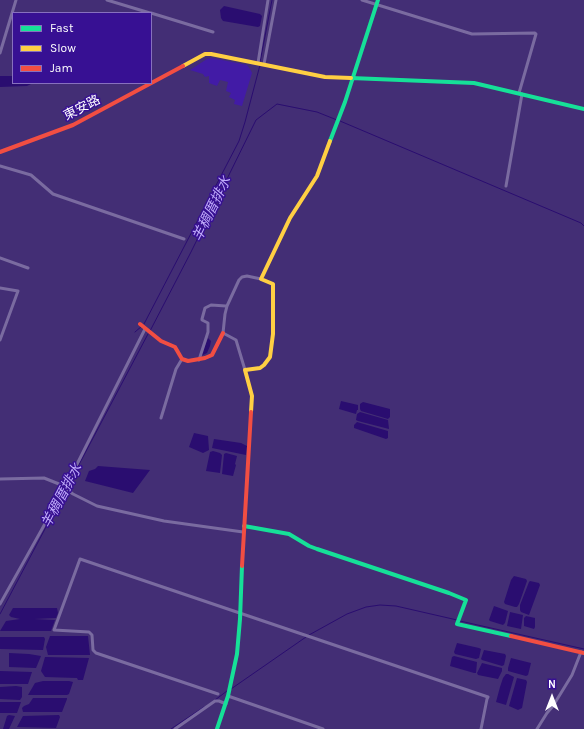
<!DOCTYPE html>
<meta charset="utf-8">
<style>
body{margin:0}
#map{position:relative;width:584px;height:729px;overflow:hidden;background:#432e75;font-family:Karla,sans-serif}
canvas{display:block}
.legend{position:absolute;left:12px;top:12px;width:140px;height:72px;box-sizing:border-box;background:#371093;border:1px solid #8770be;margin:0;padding:5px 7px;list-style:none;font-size:12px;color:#fff}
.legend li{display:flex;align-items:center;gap:8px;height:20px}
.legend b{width:20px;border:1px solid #8770be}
.north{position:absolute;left:532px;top:677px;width:40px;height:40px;-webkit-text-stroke:3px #371093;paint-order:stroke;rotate:0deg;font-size:11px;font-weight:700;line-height:16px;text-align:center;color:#fff}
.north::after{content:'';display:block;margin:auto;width:14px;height:18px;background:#fff;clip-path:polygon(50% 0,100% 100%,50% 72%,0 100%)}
</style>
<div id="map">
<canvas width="584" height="729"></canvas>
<ul class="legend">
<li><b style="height:5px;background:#16e098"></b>Fast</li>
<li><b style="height:5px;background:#ffcf43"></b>Slow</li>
<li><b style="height:5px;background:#f24e42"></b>Jam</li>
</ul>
<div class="north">N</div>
</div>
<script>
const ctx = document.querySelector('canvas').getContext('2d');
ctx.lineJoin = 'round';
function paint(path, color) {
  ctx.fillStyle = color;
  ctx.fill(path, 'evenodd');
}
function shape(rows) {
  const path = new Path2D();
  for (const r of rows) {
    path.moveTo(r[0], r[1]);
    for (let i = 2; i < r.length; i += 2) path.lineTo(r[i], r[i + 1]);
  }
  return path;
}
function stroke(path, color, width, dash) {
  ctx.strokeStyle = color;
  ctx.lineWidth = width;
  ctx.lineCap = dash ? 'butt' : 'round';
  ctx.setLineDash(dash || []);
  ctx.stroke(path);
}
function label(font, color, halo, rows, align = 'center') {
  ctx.font = font + ' Karla,"Noto Sans TC",sans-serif';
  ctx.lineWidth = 3;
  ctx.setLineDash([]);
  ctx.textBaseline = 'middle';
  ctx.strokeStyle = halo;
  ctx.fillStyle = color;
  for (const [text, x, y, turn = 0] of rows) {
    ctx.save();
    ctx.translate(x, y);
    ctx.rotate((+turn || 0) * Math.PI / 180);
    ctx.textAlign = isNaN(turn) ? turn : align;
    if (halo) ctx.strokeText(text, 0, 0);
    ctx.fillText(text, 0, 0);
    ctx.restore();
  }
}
paint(shape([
 [212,58,247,65,250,69,252,73,242,106,234,104,235,100,229,97,231,93,226,91,228,82,220,80,217,86,209,83,209,76,205,77,203,74,190,70,207,59]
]), '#421ba6');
paint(shape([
 [224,6,260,14,262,16,260,26,258,27,223,21,221,18,220,10],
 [0,76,13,76,13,83,31,84,27,86,0,87],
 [208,338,211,341,210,346,207,353,201,356],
 [341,401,358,405,358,410,357,410,356,414,339,409],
 [363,402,390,409,390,417,388,419,361,411,360,409,360,404],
 [360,412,388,420,389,429,358,421,356,420,357,414],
 [357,422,388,431,388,438,386,439,354,428,354,425],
 [194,433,208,436,209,450,203,453,189,447],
 [214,439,241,443,247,446,246,455,212,448],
 [213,451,220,453,222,455,220,473,206,471,210,452],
 [226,453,237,456,235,464,236,465,233,476,222,474,224,454],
 [98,466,150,470,133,493,85,481,89,471,95,469],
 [514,576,526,579,527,581,519,604,517,607,515,607,505,604,504,602,511,580],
 [530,581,539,583,540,585,529,615,521,612,520,610,520,605,529,582],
 [494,606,508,611,505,623,503,625,490,621,489,620],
 [13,608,57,608,58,613,56,618,34,619,55,620,51,631,0,631,6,621,20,619,11,617,9,615],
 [510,612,523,615,521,629,507,626],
 [526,616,535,618,535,627,534,629,524,626,524,618],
 [50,636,88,636,90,655,48,655,46,647],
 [0,637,44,637,45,639,43,650,0,649],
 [457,643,479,648,481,649,479,658,476,659,455,654,454,652],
 [484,650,505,654,506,656,504,665,502,666,482,660,481,659],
 [9,653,29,654,41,656,36,668,9,667],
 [454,656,477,662,476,673,474,673,450,666,452,657],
 [45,657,89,658,83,680,78,680,77,678,45,677,41,671],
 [511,658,531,663,528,675,526,676,508,671,508,668],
 [482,663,502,668,502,671,498,679,478,675,477,673],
 [0,671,32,672,28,684,0,684],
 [506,674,508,674,514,677,506,705,496,702,500,687,503,678],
 [517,678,526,680,527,682,522,708,518,710,509,706],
 [43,681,69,681,73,682,69,694,67,695,28,695,35,683],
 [16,686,22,687,22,697,20,700,0,699,0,687],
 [33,698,67,698,67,699,62,712,23,712,22,708,24,706,29,704],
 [0,702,21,702,17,713,0,713],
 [9,715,15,716,9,729,3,729,7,716],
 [59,715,60,717,56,728,17,727,23,716]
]), '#2a0d70');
stroke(shape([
 [260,62,272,0],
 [340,121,581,223,584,226],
 [144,324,239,141,245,122,260,65],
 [150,331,191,252,256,120,277,104,317,112,337,120],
 [135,332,142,326],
 [0,614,148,334],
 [460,621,584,649],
 [309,635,347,614,366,607,380,605,396,606,457,620],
 [231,689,306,637],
 [215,700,227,691],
 [171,729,204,707]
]), '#2a0d70', 1);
stroke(shape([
 [107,0,150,13],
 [362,0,472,34,535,33,536,34,519,93],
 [151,13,213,32],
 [0,53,16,0],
 [258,63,268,0],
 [264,64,276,0],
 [0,166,31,175,53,194,184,239],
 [506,186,522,94],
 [0,258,28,268],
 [0,288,18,291,0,340],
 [199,360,208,332,208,323,202,320,202,319,205,308,211,305,226,306],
 [245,370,236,340,223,333,225,314,227,306,239,280,242,277,247,276,261,279],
 [161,418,176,369,182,359],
 [0,479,44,478,59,484,73,494,97,506,164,521,243,532],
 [0,604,65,488,145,329],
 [218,694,96,653,93,650,92,635,89,632,54,630,80,559,485,696,488,697,487,699,481,729],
 [228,696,323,729],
 [175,729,215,701,219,701,226,704],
 [537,729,547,713,553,706,572,675,581,652]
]), '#7a6ba0', 3);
stroke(shape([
 [351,78,474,83,584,109],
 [330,141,345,102,378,0],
 [244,526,289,534,309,546,317,549,449,593,466,600,457,624,511,636],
 [217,729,228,696,237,654,240,619,242,566]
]), '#16e098', 4);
stroke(shape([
 [183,66,205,54,211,54,325,77,351,78],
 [251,412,252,396,245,370,260,368,264,365,270,357,273,334,273,284,261,279,290,218,317,176,330,141]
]), '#ffcf43', 4);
stroke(shape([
 [0,152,73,125,183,66],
 [140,324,161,341,175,347,182,359,188,361,205,358,212,355,223,333],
 [242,566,251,412],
 [511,636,584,653]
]), '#f24e42', 4);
label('13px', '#fff', '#371093', [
 ["東安路",82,108,-27]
]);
label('italic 14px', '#bfaafa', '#371093', [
 ["羊稠厝排水",212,209,-64],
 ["羊稠厝排水",62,496,-62]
]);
</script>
